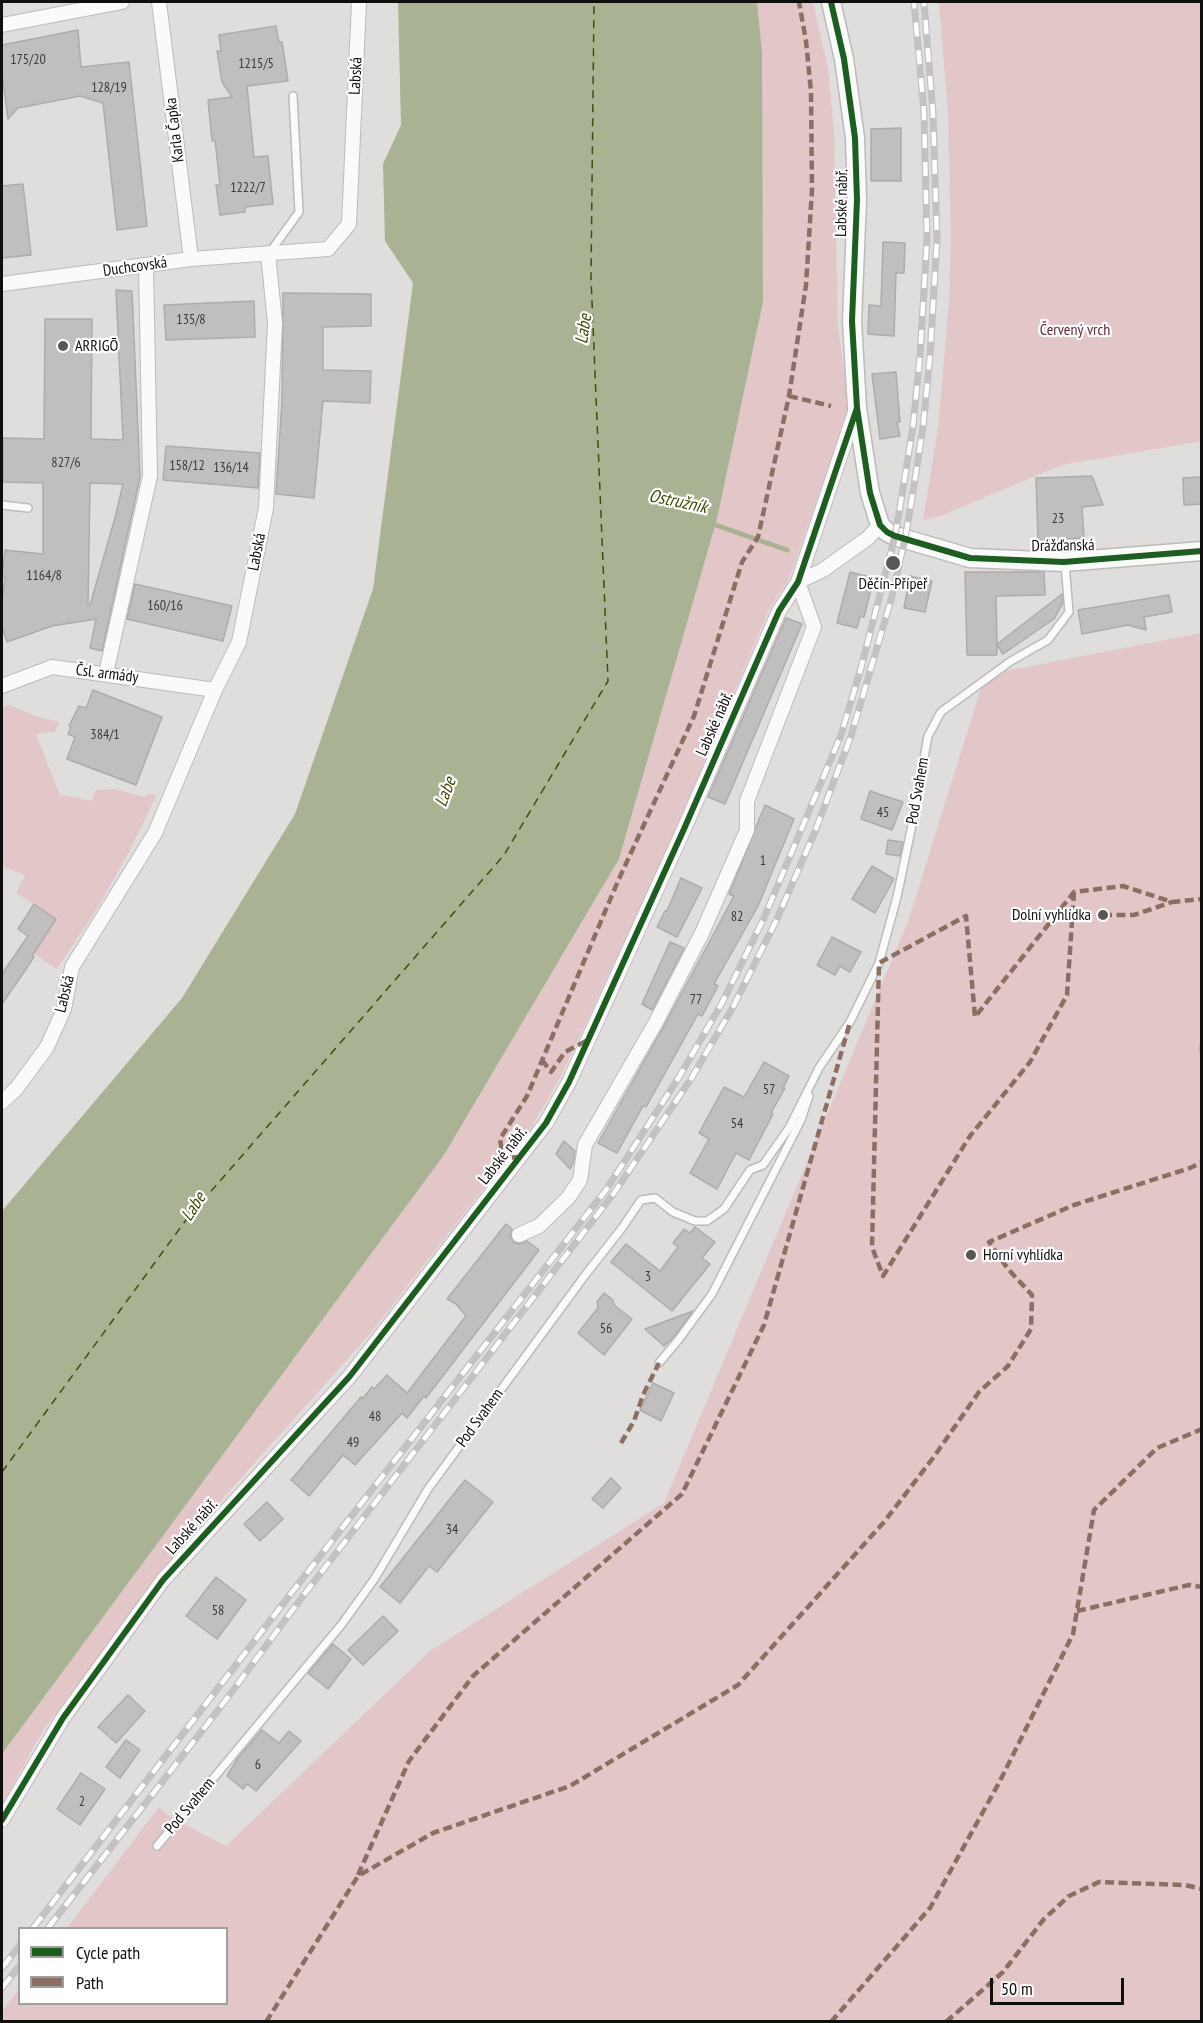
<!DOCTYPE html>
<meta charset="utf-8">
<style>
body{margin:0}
#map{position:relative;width:1203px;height:2023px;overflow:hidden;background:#e0dedc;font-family:"PT Sans Narrow",sans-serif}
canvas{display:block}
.frame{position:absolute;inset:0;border:3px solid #100f0e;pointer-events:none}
.legend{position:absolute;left:18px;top:1927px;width:210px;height:78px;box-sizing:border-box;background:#fff;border:2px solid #9f9f9f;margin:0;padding:8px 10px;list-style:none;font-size:18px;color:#100f0e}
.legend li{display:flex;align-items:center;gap:12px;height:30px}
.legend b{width:30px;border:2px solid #9f9f9f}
.scale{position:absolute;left:990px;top:1978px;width:134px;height:27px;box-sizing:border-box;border:3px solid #100f0e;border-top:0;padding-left:8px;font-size:18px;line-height:21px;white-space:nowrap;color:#100f0e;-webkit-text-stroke:4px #fff;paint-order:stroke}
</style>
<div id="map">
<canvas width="1203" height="2023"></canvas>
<div class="frame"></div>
<ul class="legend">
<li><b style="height:8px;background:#1b5e20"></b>Cycle path</li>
<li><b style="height:8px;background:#8d6e63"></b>Path</li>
</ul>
<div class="scale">50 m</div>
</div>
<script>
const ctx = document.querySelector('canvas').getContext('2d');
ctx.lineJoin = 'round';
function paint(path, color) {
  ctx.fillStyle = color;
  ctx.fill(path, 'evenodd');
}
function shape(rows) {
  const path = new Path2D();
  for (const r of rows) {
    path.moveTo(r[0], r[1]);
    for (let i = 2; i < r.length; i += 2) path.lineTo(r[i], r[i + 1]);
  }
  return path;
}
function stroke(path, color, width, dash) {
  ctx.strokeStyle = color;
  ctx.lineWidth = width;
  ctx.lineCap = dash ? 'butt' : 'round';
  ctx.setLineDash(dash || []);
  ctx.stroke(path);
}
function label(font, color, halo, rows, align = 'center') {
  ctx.font = font + ' "PT Sans Narrow",sans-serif';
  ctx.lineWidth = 4.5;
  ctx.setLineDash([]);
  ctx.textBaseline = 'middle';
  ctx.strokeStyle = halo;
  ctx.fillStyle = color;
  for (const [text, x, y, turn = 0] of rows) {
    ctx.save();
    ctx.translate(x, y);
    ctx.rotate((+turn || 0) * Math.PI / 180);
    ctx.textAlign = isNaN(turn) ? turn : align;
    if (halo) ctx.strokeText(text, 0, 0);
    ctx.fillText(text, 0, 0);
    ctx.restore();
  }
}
paint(shape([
 [757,2,813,2,828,69,834,132,838,325,849,409,789,579,770,607,665,855,561,1076,531,1128,369,1335,192,1533,44,1729,2,1804,2,1754,444,1155,619,859,717,519,763,302,762,51],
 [939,2,1201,2,1202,441,1062,465,940,516,923,520,938,428,949,301,951,239,948,113],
 [1201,633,1201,2021,2,2022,2,2011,19,1989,20,2004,226,2004,226,1928,67,1928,159,1807,169,1816,226,1846,430,1651,664,1503,909,919,985,675],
 [10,705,35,716,59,722,55,732,36,734,61,797,63,795,92,801,95,790,115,789,146,797,148,793,156,796,129,852,98,907,57,969,33,953,56,919,16,893,25,875,2,867,2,706]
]), '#e3c6c8');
paint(shape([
 [398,2,757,2,762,51,763,302,717,519,619,859,444,1155,2,1754,2,1211,182,998,295,814,373,589,413,283,385,241,383,164,401,125]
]), '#aab294');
stroke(shape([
 [710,523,787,550]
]), '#aab294', 5);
stroke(shape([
 [2,1472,186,1220,504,855,608,681,591,278,594,2]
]), '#404e07', 1.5, [8, 6]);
const building = shape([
 [276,26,279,42,282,42,288,81,247,86,254,157,268,156,273,204,245,207,245,212,220,215,216,185,220,185,215,140,212,141,208,100,232,97,222,82,217,51,221,51,219,35,276,26],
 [78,30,81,67,129,62,147,226,117,230,103,103,80,96,18,108,8,119,2,74,2,45,78,30],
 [901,128,901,181,871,181,871,129,901,128],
 [23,184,31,255,2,258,2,186,23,184],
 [883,242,905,243,904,273,896,273,894,336,868,334,869,305,881,306,883,242],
 [116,290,132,291,140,477,102,651,90,648,96,619,52,626,7,642,2,627,2,602,5,578,2,576,5,550,43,554,43,483,3,482,3,438,44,439,45,319,92,319,91,439,123,440,116,290],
 [90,483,123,484,116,514,90,605,88,605,90,483],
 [283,293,371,294,371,326,323,327,323,370,371,371,370,403,323,401,314,498,276,494,282,401,283,293],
 [254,301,255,337,166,340,164,305,254,301],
 [896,372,900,422,897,422,900,436,880,439,872,374,896,372],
 [166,446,260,453,258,488,163,480,166,446],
 [1092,476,1103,505,1082,507,1084,538,1038,540,1036,478,1092,476],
 [1202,477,1202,504,1184,505,1183,478,1202,477],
 [850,572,874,578,864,617,860,616,857,628,837,623,850,572],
 [965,572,1044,572,1045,595,996,596,997,644,1062,594,1063,603,1054,619,1003,654,997,645,997,655,967,655,965,572],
 [910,576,932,581,925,612,904,608,910,576],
 [135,584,232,606,223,641,127,619,135,584],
 [1169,595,1172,612,1144,617,1146,630,1128,625,1082,634,1078,610,1169,595],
 [786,618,802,624,725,804,708,797,786,618],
 [93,690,162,717,136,785,67,759,75,737,68,734,71,727,69,726,79,706,86,708,93,690],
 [870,791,903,802,892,830,861,819,870,791],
 [765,805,794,819,758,906,714,984,718,986,702,1016,698,1014,646,1107,643,1106,617,1153,598,1143,664,1026,734,896,729,894,765,805],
 [888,840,903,842,900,856,886,854,888,840],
 [872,866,894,879,875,913,852,899,872,866],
 [681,878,702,888,677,937,657,927,665,911,667,911,681,878],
 [34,904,56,919,32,956,34,957,24,972,2,1004,2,974,28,936,18,929,34,904],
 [832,937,861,952,850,972,840,966,835,975,817,965,832,937],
 [670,942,684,948,652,1010,642,1004,670,942],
 [764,1062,789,1076,783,1088,785,1088,771,1113,773,1114,749,1160,736,1153,717,1189,690,1173,709,1139,699,1133,724,1087,744,1097,764,1062],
 [564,1141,575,1151,573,1163,570,1169,556,1154,564,1141],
 [506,1224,512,1229,510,1235,513,1242,519,1244,527,1241,539,1250,426,1398,424,1396,407,1418,402,1413,355,1465,343,1455,309,1496,291,1480,361,1397,363,1398,372,1387,374,1389,387,1375,407,1393,466,1316,456,1304,447,1299,506,1224],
 [695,1227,715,1242,702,1258,710,1264,672,1311,611,1262,626,1244,660,1271,678,1247,673,1243,684,1229,690,1233,695,1227],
 [604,1293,613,1300,614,1305,632,1319,604,1355,578,1333,598,1308,597,1302,604,1293],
 [693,1311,675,1336,664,1346,645,1329,693,1311],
 [653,1383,674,1393,661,1421,640,1410,653,1383],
 [611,1478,621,1488,603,1508,592,1499,611,1478],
 [465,1480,493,1502,437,1572,429,1566,400,1603,380,1587,465,1480],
 [267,1502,283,1519,260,1541,244,1524,267,1502],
 [216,1577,246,1600,217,1639,186,1616,216,1577],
 [383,1616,398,1631,363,1665,348,1650,383,1616],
 [333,1644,351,1659,328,1689,308,1673,333,1644],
 [128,1695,145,1711,116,1743,98,1727,128,1695],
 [262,1730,279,1743,289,1731,301,1741,256,1791,247,1784,243,1789,227,1776,238,1758,262,1730],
 [126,1740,140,1750,120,1778,106,1767,126,1740],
 [81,1773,105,1789,80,1825,57,1809,81,1773]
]);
paint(building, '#c0bfbe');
stroke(building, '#adacab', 1.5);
const service = shape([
 [270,252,299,212,293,96],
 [2,505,28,508],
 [659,1363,679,1339,712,1294,801,1120,809,1096],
 [157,1846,342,1624,375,1578,428,1489,586,1274,622,1228,641,1200,655,1198,673,1212,695,1221,707,1221,724,1209,750,1170,763,1165,789,1128,819,1068,850,1022,879,963,897,897,911,830,928,736,941,712,1011,661,1048,640,1069,612,1065,564]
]);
const minor = shape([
 [159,2,191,259],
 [2,25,122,2],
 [2,284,191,259,328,249,349,224,359,2],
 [798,582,823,570,868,538,880,525],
 [106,673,150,476,146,266],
 [2,686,52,667,215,690],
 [2,1102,16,1089,47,1047,64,1009,72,967,155,833,215,690,239,642,266,508,275,323,268,254],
 [519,1235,539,1226,568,1198,580,1180,585,1145,656,1022,702,933,747,830,747,801,814,627,798,582],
 [2,1820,63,1718,163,1580,350,1376,546,1123,569,1082,684,829,779,611,798,582,856,409]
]);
const tertiary = shape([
 [831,2,844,59,855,138,857,200,852,321,857,408,870,493,880,525,887,532,895,536,970,558,1064,562,1202,551]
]);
stroke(service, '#bcbbb9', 10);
stroke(minor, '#bcbbb9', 16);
stroke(tertiary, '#bcbbb9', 21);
stroke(service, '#fafafa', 7);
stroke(minor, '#fafafa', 14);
stroke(tertiary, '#fafafa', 18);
const rail = shape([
 [33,1928,296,1587,606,1190,679,1077,722,1003,764,918,841,735,861,668,895,536,903,489,913,426,920,356,927,239,924,112,914,2],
 [48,1928,219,1709,303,1596,614,1193,691,1079,733,1007,776,921,814,834,851,736,891,600,905,539,913,492,923,427,930,356,937,239,933,114,924,2],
 [2,1968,20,1945],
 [2,1988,20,1965]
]);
stroke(rail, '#c3c2c2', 7);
stroke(rail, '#fff', 4.5, [14]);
stroke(shape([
 [789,396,831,406],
 [1074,892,1067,995,1030,1062,970,1136,883,1276,872,1247,879,963,966,916,975,1017,1074,892,1123,886,1172,902,1202,899],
 [1103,915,1134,915,1172,902],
 [1202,1044,1202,1056],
 [542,1060,551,1072,565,1052,588,1040],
 [521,1157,503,1158,500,1139,527,1096,618,881,694,716,742,562,758,537,789,396,806,285,812,190,811,92,806,41,799,2],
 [621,1443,634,1421,643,1395,659,1363],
 [1077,1611,1189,1585,1202,1587],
 [358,1875,409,1761,473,1676,682,1494,764,1325,850,1022],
 [266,2022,358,1876,433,1833,570,1786,738,1685,884,1522,933,1458,979,1392,1008,1366,1031,1329,1032,1295,1008,1269,989,1242,1074,1205,1190,1168,1202,1162],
 [831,2022,930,1908,1000,1781,1073,1634,1094,1510,1157,1448,1202,1429],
 [946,2022,1003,1972,1044,1919,1069,1896,1099,1882,1185,1885,1202,1889]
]), '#8d6e63', 4.5, [9, 4.5]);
stroke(shape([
 [831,2,844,59,855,138,857,200,852,321,857,408,870,493,880,525,887,532,895,536,970,558,1064,562,1202,551],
 [2,1820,63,1718,163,1580,350,1376,546,1123,569,1082,684,829,779,611,798,582,857,408]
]), '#1b5e20', 6);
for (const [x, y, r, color] of [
 [63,346,6,"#595756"],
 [893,563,8,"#595756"],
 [1103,915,6,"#595756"],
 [971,1255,6,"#595756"]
]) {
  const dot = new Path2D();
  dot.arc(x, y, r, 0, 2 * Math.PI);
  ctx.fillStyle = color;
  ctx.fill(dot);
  stroke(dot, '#fff', 2);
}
label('14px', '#3c3b3a', null, [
 ["175/20",28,60],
 ["1215/5",256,64],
 ["128/19",109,88],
 ["1222/7",248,188],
 ["135/8",191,320],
 ["827/6",66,463],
 ["158/12",187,466],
 ["136/14",231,468],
 ["23",1058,519],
 ["1164/8",44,576],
 ["160/16",165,606],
 ["384/1",105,735],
 ["45",883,813],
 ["1",763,861],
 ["82",737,917],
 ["77",696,1000],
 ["57",769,1090],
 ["54",737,1124],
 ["3",648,1277],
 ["56",606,1329],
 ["48",375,1417],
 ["49",353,1443],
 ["34",452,1530],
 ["58",218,1611],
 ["6",258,1765],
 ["2",82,1802]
]);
label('16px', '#100f0e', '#fff', [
 ["Labská",356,76,-87],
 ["Karla Čapka",175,130,-97],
 ["Labské nábř.",842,203,-89],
 ["Duchcovská",135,267,-8],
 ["Drážďanská",1063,546,-1],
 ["Labská",257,552,-79],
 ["Čsl. armády",107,674,7],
 ["Labské nábř.",715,724,-66],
 ["Pod Svahem",918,791,-80],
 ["Labská",65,994,-76],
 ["Labské nábř.",503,1156,-52],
 ["Pod Svahem",480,1418,-54],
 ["Labské nábř.",192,1527,-48],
 ["Pod Svahem",190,1806,-50]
]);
label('16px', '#682935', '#fff', [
 ["Červený vrch",1075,330]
]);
label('16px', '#100f0e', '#fff', [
 ["ARRIGŌ",75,346],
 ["Děčín-Přípeř",893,584,"center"],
 ["Dolní vyhlídka",1091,915,"right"],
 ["Horní vyhlídka",983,1255]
], 'left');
label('italic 18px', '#404e07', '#fff', [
 ["Labe",584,329,-82],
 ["Ostružník",678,502,12],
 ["Labe",446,792,-69],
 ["Labe",194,1207,-57]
]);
</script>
